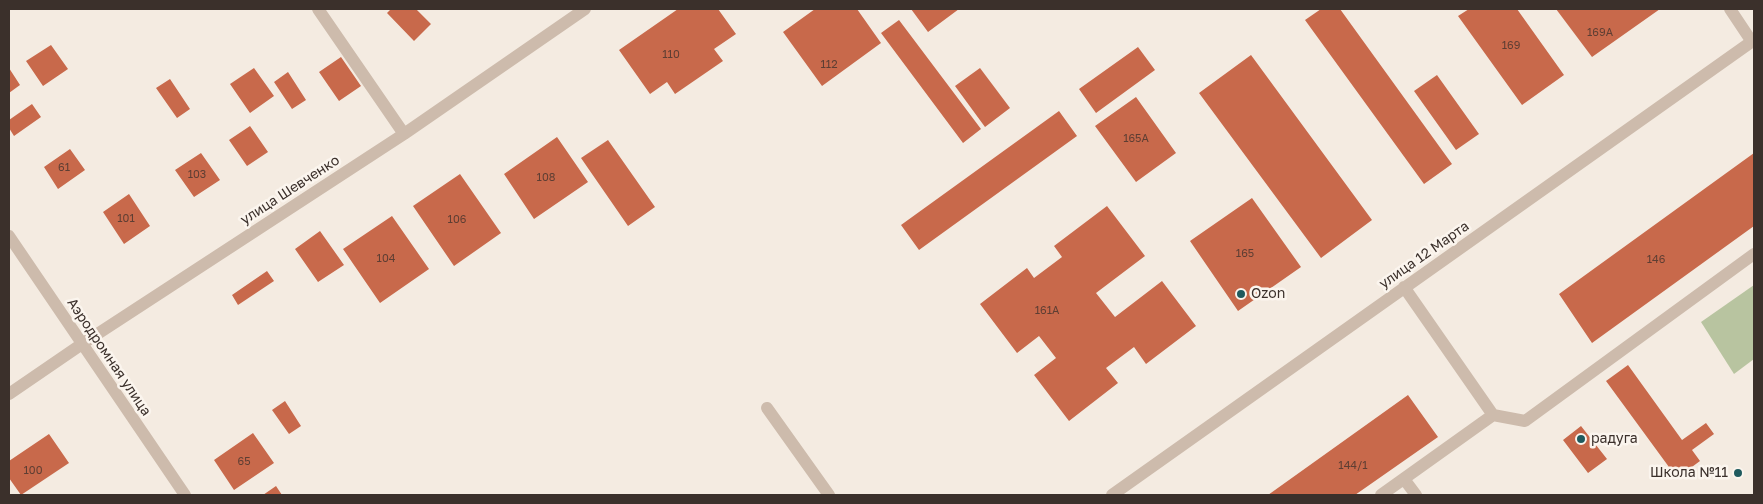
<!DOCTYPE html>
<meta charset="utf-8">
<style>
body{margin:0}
#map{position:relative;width:1763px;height:504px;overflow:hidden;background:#f4ebe1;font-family:"Golos Text",sans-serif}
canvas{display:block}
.frame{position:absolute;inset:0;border:10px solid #3b302b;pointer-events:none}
</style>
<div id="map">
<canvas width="1763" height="504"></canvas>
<div class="frame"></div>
</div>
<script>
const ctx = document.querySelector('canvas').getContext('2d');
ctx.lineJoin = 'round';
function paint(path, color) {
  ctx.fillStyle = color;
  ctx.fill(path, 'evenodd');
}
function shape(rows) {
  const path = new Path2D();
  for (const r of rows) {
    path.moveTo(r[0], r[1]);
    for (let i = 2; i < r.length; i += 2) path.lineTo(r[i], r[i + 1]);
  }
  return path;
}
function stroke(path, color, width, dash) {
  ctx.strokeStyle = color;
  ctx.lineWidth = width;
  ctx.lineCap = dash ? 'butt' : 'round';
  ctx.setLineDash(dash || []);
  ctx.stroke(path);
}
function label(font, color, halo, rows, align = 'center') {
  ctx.font = font + ' "Golos Text",sans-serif';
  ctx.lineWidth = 5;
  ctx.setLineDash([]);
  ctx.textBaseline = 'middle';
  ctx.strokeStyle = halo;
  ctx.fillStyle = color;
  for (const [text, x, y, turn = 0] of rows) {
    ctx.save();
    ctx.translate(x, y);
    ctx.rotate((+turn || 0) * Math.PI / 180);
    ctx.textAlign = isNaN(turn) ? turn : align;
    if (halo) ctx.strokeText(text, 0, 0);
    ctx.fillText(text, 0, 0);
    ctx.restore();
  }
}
paint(shape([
 [1754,285,1754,359,1734,374,1701,322]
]), '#b8c4a0');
paint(shape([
 [391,9,416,9,431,24,414,41,387,13],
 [678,9,718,9,736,34,714,49,723,61,675,94,667,82,650,94,619,50],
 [815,9,857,9,881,43,822,86,783,32],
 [911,9,959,9,928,32],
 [1321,9,1340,9,1452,164,1424,184,1305,20],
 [1469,9,1517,9,1564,75,1522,105,1458,16],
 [1556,9,1660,9,1592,57],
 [899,20,981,129,963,143,881,33],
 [51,45,68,69,43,86,26,61],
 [1138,47,1155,70,1096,113,1079,89],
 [1251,55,1372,220,1321,258,1199,93],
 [341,57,361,86,339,101,319,72],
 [9,68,20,85,9,93],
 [254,68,274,96,250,113,230,84],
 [980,68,1010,108,985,127,955,86],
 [288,72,306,100,292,109,274,82],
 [1437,75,1479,134,1456,150,1414,91],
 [170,79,190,109,177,118,156,88],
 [1136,97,1176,153,1136,182,1095,126],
 [32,104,41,117,14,136,9,128,9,120],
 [1059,111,1077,136,919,250,901,225],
 [250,126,268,152,247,166,229,140],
 [557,137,588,182,534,219,504,174],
 [608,140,655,207,628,226,581,158],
 [70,149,85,170,58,189,44,167],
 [201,153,220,180,194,197,175,170],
 [1754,153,1754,226,1592,343,1559,294],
 [460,174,501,233,454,266,413,206],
 [129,194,150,226,124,244,103,212],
 [1252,198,1301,267,1238,311,1190,241],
 [1107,206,1145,256,1096,293,1115,317,1162,281,1196,326,1146,364,1134,347,1106,368,1118,383,1069,421,1034,375,1056,358,1039,336,1017,353,980,304,1027,268,1034,278,1062,257,1054,246],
 [392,216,429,269,380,303,343,249],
 [320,231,344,265,318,282,295,249],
 [267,271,274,281,238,305,232,295],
 [1628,365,1682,440,1706,423,1714,434,1692,450,1700,461,1677,478,1606,381],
 [1408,395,1438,437,1355,495,1268,495],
 [285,401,301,426,289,434,272,410],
 [1581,426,1607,459,1588,473,1563,440],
 [253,433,274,463,234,490,214,460],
 [49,434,69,463,21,495,9,478,9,461],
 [276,486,282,495,263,495]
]), '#c8694b');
stroke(shape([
 [318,9,404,134],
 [1730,9,1752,42],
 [9,236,185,495],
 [9,394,82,344,404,134,585,9],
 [767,408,829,495],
 [1493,415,1525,421,1754,254],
 [1404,479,1416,495],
 [1112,495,1754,40],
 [1381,495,1493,415,1404,287]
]), '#cdbbac', 12);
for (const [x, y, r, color] of [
 [1241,294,5,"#1f5a5e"],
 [1581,439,5,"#1f5a5e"],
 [1738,473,5,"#1f5a5e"]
]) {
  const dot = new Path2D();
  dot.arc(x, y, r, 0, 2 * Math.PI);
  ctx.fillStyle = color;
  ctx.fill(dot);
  stroke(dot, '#fbf5ee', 2);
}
label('11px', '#5e3e33', null, [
 ["169А",1600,33],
 ["169",1511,46],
 ["110",671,55],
 ["112",829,65],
 ["165А",1136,139],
 ["61",64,168],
 ["103",197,175],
 ["108",546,178],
 ["101",126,219],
 ["106",457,220],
 ["165",1245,254],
 ["104",386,259],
 ["146",1656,260],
 ["161А",1047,311],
 ["65",244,462],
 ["144/1",1353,466],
 ["100",33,471]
]);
label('14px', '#3b302b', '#fbf5ee', [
 ["улица Шевченко",290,190,-33],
 ["улица 12 Марта",1424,255,-35],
 ["Аэродромная улица",109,357,56]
]);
label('14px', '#3b302b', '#fbf5ee', [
 ["Ozon",1251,294],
 ["радуга",1591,439],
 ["Школа №11",1728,473,"right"]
], 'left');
</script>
